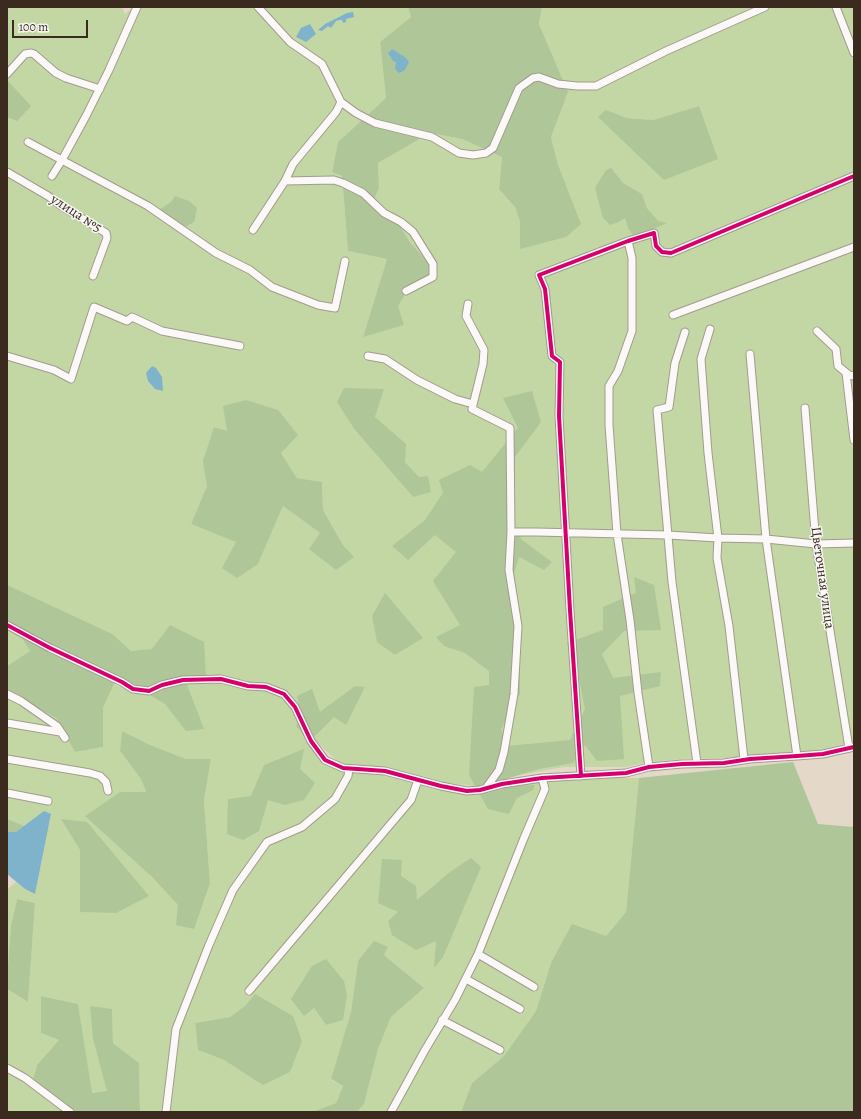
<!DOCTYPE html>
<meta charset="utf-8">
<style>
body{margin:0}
#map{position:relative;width:861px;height:1119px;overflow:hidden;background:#e4d8c8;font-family:Alegreya,serif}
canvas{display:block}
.frame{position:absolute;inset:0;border:8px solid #3b2a1e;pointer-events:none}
.scale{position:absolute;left:12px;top:20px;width:76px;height:18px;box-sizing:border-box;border:2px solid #3b2a1e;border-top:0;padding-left:5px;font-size:12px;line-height:14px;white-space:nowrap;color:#3b2a1e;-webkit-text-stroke:3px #f6f6f2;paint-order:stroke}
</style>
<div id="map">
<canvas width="861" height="1119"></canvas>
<div class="frame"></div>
<div class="scale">100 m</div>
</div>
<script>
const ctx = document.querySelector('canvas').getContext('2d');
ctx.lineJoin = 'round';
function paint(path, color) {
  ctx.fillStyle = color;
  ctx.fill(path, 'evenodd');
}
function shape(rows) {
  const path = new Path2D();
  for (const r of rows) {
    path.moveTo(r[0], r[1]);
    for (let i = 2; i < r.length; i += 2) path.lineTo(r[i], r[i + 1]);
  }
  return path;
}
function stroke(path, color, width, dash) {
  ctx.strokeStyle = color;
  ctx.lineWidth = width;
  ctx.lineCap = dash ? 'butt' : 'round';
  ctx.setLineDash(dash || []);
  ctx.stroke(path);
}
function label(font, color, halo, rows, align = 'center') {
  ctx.font = font + ' Alegreya,serif';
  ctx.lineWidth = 3;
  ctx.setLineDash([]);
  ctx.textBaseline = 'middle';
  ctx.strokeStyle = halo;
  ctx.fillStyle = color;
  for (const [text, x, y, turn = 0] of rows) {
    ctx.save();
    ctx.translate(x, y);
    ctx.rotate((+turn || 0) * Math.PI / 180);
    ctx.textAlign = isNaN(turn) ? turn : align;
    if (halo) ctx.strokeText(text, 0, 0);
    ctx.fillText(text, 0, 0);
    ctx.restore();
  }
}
paint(shape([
 [7,7,122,7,125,14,134,7,220,7,222,8,223,7,408,7,411,17,380,42,386,98,338,142,332,172,342,176,348,251,387,259,363,337,398,306,410,287,430,265,409,241,399,224,371,207,379,188,378,163,430,133,462,139,502,157,499,188,515,207,521,221,558,165,551,137,568,92,539,24,542,7,854,7,854,741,811,753,749,755,725,758,682,759,649,762,625,767,564,767,501,778,474,786,442,782,401,771,365,765,340,764,315,740,298,705,287,693,222,677,184,676,135,685,7,618],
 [699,106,664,180,606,110,627,118,653,120],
 [623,183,642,194,647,208,658,222,666,223,628,228,625,218,619,222],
 [383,390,375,417,405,462,419,477,413,497,355,430],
 [214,427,281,453,297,478,322,482,323,510,343,545,353,557,283,506,258,564,237,542,191,524,207,486],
 [7,627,18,632,30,651,7,666],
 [219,683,247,689,265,690,282,696,293,710,308,742,321,762,342,771,371,771,473,793,501,785,563,778,639,778,626,912,606,936,551,963,536,1011,504,1056,472,1083,461,1112,357,1112,364,1104,378,1049,391,1017,424,988,384,955,387,947,358,961,351,1012,331,1080,343,1086,336,1103,312,1112,140,1112,139,1063,113,1043,112,1010,93,1039,108,1091,91,1093,78,1004,41,996,41,1033,59,1040,37,1065,33,1080,76,1112,7,1112,7,989,28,1002,35,903,17,899,11,926,8,964,7,890,16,882,25,889,35,894,51,814,16,832,7,832,7,691,56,718,75,752,103,747,103,708,114,684,130,691,150,695,163,689,183,684],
 [122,731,148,744,186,759,211,760,204,800,210,883,178,905,152,877,86,816,120,792,146,793,141,779,120,751],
 [62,820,148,896,80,912,80,850],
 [255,994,263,1084,224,1060,198,1050,195,1023,230,1017,245,1006],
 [314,1008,343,1019,326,1025]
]), '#c2d7a3');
paint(shape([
 [408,7,542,7,539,24,568,92,551,137,558,165,581,224,566,237,520,249,520,221,515,207,499,189,502,157,462,139,430,133,378,163,379,188,371,207,399,224,409,241,430,265,430,276,410,287,398,306,404,325,363,337,387,259,348,251,342,176,332,172,338,142,386,98,380,42,411,17],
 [7,80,31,106,17,121,7,117],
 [699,106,718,159,664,180,598,117,606,110,627,118,653,120],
 [611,168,623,183,642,194,647,208,658,221,667,223,656,228,633,235,628,228,625,218,619,222,610,225,603,218,595,188,606,170],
 [175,196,189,201,197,208,194,222,185,227,159,210,171,202],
 [344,388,384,389,375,417,406,444,405,462,419,477,428,476,431,492,413,497,355,430,337,402],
 [532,391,541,422,515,457,508,518,522,540,552,562,544,570,519,557,512,580,520,621,520,694,501,729,507,746,570,740,585,709,578,673,567,643,603,630,603,607,636,593,634,577,654,585,661,630,624,631,602,654,613,678,661,672,660,686,620,696,624,759,597,761,585,745,573,763,539,769,506,779,506,786,535,785,533,790,517,798,509,814,488,809,469,775,474,687,489,685,489,671,465,653,444,646,436,637,460,625,433,581,456,552,435,535,408,560,392,546,425,520,443,493,439,480,470,465,482,472,518,428,503,398],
 [246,400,278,410,298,435,281,453,297,478,322,482,323,510,343,545,354,557,336,570,309,549,320,533,283,506,258,564,237,578,222,568,236,542,191,524,207,486,203,461,214,427,227,431,223,406],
 [7,585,112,634,131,651,152,649,170,625,204,642,206,677,184,677,204,729,186,731,165,704,150,695,149,688,135,685,124,679,114,684,103,708,103,747,75,752,56,718,7,691,7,666,30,651,18,632,7,627],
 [385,593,423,638,395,655,377,642,372,616],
 [355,686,365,687,346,725,334,717,310,741,296,726,301,714,297,696,312,689,320,712],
 [122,731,148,744,186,759,211,759,204,800,210,883,194,929,176,925,178,905,152,877,85,816,120,792,146,792,141,779,120,751],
 [304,749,300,769,315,783,304,800,285,805,268,800,259,831,243,840,227,834,228,799,251,796,264,765],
 [793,762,818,824,854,827,854,1112,461,1112,472,1083,504,1056,536,1011,551,963,572,924,606,936,626,912,639,778],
 [7,819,24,826,16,832,7,832],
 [61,819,87,822,149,896,116,913,80,912,80,850],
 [471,858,481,867,443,957,434,968,436,941,416,950,392,935,388,921,398,912,378,903,382,859,402,860,401,876,416,886,417,900,450,872],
 [17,899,35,903,28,1002,7,989,7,963,8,964,11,926],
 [374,941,388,947,384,955,424,988,391,1017,378,1049,364,1104,357,1112,312,1112,336,1103,343,1086,331,1079,351,1012,358,961],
 [326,959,344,981,347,995,343,1020,326,1025,314,1008,304,1016,291,999,312,966],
 [255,994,293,1016,302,1041,290,1072,263,1085,224,1060,198,1050,195,1023,230,1017,245,1006],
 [41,996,78,1004,92,1093,107,1091,93,1039,90,1006,112,1009,113,1043,139,1063,140,1112,76,1112,33,1080,37,1065,59,1040,41,1033]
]), '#afc699');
paint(shape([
 [353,12,354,17,346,19,346,22,343,23,342,20,340,20,336,21,331,28,328,26,322,31,318,30,325,24,347,13],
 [310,24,316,34,306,42,296,37,301,28],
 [392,49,405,57,409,62,405,70,399,73,395,69,396,62,393,61,388,53],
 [152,366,156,368,162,377,163,391,155,389,148,381,146,373],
 [44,811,51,814,35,894,25,889,7,874,7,832,16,832]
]), '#7fb3cc');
const minor = shape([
 [258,7,290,42,322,64,341,102,356,113,375,123,432,137,459,153,473,155,486,153,493,148,519,88,533,78,539,77,558,84,577,86,596,86,666,51,765,7],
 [836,7,854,53],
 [7,74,25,54,31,53,34,54,56,73,66,78,100,89],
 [28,142,148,206,216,253,250,270,272,287,318,305,335,308,345,261],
 [7,172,48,196,63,207,106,233,107,238,93,276],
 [52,176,62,160,86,116,109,70,137,7],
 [285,181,334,180,343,183,363,193,384,213,401,222,413,232,433,264,433,277,406,291],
 [253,230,285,181,293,164,336,112,341,102],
 [628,241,632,258,632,331,618,371,609,386,609,425,617,534,630,620,638,693,649,767],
 [468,304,466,316,484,350,483,364,472,409,510,428,511,532,509,570,518,626,514,694,504,752,499,770,486,788],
 [673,315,854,247],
 [710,329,701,359,708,453,718,538,717,558,729,626,744,759],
 [817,331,836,349,838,366,849,375,854,376],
 [685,332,675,363,669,407,657,410,672,582,697,763],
 [750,354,766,539,797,756],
 [7,356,54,370,71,379,94,307,127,321,132,317,162,331,240,346],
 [368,356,385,359,417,380,455,399,473,404],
 [846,373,854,440],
 [805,408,816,544,849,748],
 [511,532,536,532,668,535,718,538,766,539,816,544,854,543],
 [7,625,50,648,122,682,133,689,149,691,162,685,183,680,221,679,248,686,266,687,284,694,295,707,311,741,325,760,343,768,385,771,441,786,467,791,480,790,502,784,542,778,626,773,649,767,682,764,724,763,750,759,797,756,823,754,854,747],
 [7,694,21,701,57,726,65,738],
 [7,723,60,732],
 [7,759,90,773,100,776,106,782,108,791],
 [581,776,570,610,559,416,560,362,552,356,545,289,539,275,628,241,654,233,656,246,662,252,671,253,854,176],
 [7,793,48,801],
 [478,954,534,987],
 [466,979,520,1009],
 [249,991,411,800,418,780],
 [442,1020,500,1050],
 [7,1068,25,1078,70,1112],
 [166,1112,176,1029,209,945,233,890,267,842,302,827,335,799,348,776,349,769],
 [391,1112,425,1050,455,1000,478,954,524,838,545,789,542,778]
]);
stroke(minor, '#a49a8f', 9);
stroke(minor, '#fbf9f7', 7);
stroke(shape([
 [7,625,50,648,122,682,133,689,149,691,162,685,183,680,221,679,248,686,266,687,284,694,295,707,311,741,325,760,343,768,385,771,441,786,467,791,480,790,502,784,542,778,626,773,649,767,682,764,724,763,750,759,797,756,823,754,854,747],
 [581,776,570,610,559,416,560,362,552,356,545,289,539,275,628,241,654,233,656,246,662,252,671,253,854,176]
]), '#d6006c', 4);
label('14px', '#3b2a1e', '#f6f6f2', [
 ["улица №5",76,214,33],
 ["Цветочная улица",822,578,82]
]);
</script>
